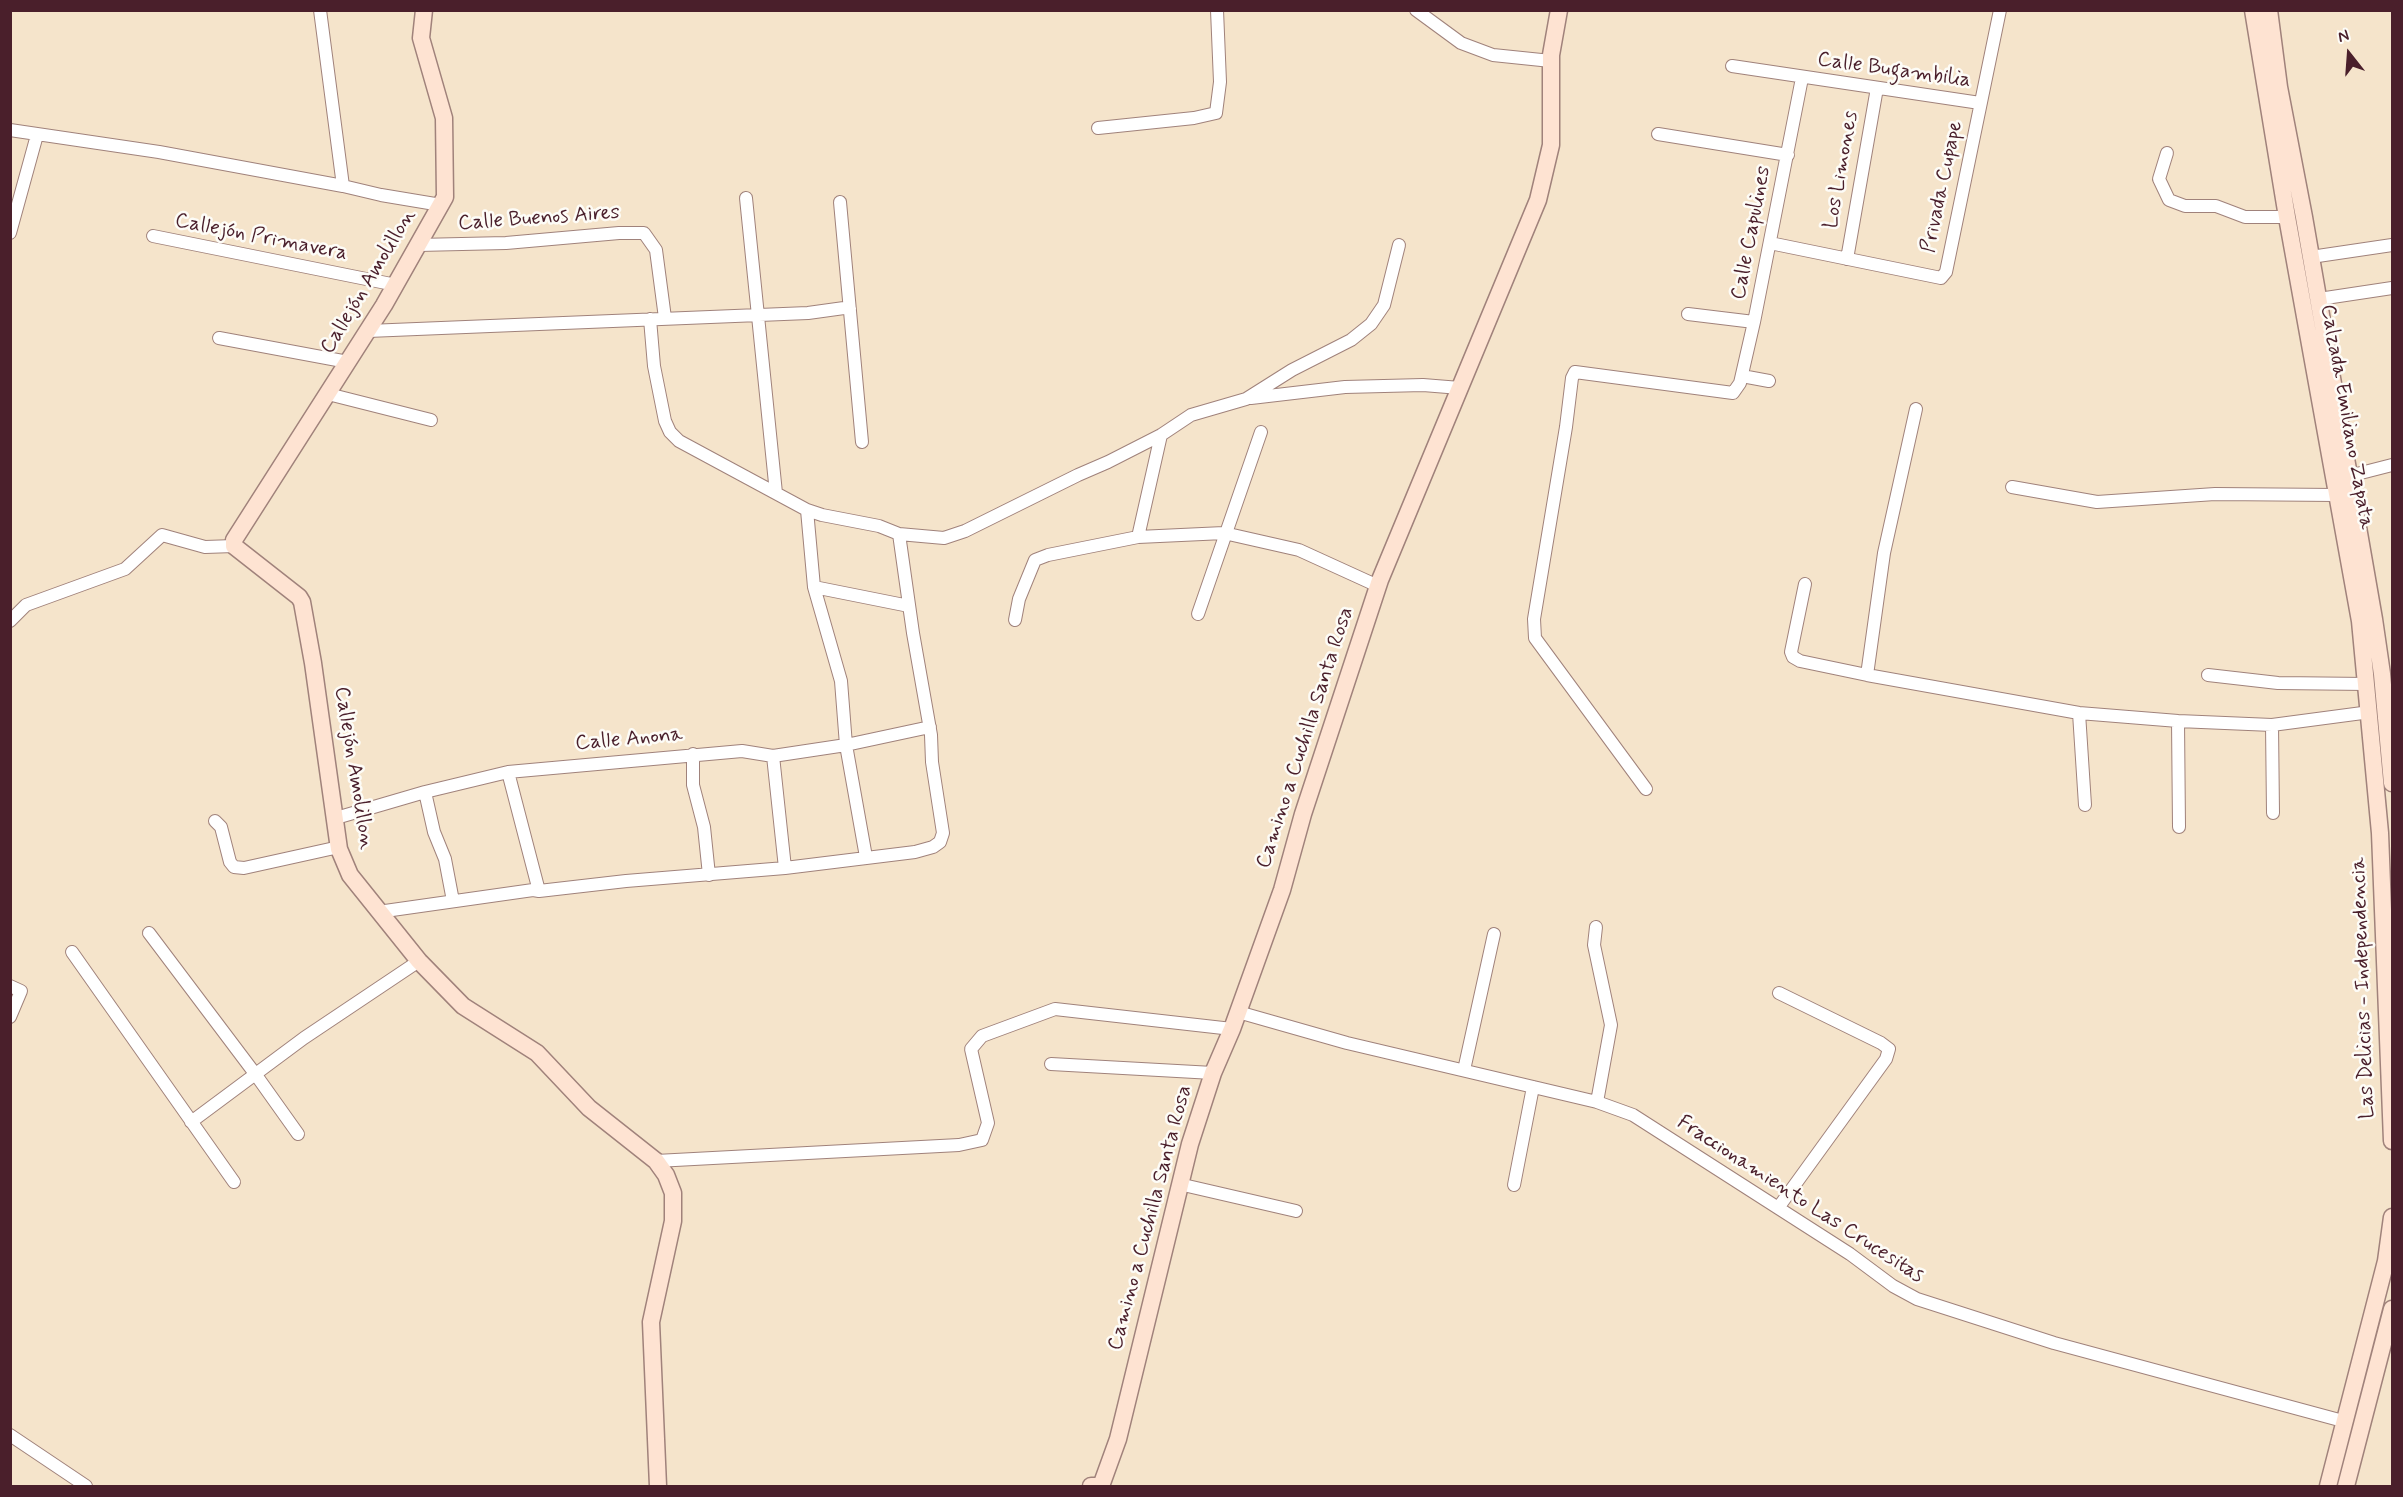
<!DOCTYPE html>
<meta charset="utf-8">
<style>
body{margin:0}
#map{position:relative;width:2403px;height:1497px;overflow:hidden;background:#f5e4cb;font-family:Mynerve,sans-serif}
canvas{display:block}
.frame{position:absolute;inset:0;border:12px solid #4a1f2b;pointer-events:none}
.north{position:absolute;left:2319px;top:24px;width:60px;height:60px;-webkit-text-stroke:4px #fdfcf7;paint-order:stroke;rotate:343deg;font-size:16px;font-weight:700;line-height:24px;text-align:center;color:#4a1f2b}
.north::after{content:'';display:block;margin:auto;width:21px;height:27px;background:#4a1f2b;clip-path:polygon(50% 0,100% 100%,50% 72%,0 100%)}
</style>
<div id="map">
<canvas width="2403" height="1497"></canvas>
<div class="frame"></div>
<div class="north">N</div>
</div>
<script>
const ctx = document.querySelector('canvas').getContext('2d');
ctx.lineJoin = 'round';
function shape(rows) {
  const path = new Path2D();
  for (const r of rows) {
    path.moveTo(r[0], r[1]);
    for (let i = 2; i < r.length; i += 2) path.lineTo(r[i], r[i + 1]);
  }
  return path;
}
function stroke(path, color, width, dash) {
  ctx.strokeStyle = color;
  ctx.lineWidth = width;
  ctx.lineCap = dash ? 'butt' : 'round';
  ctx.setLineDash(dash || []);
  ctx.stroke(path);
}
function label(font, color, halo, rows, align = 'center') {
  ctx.font = font + ' Mynerve,sans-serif';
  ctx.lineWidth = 5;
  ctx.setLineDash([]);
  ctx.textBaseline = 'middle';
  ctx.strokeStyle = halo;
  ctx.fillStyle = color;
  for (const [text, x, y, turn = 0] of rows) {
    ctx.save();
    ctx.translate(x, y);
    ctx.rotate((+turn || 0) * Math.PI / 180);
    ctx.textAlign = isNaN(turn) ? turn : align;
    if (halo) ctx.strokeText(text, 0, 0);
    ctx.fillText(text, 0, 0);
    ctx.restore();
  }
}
const street = shape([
 [320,10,343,186],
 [1416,10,1461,43,1493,55,1551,61],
 [1732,66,1980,103],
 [1098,128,1194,118,1216,113,1220,82,1217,10],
 [10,130,159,152,343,186,381,195,441,205],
 [1658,134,1788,155],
 [2167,153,2159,179,2169,200,2185,206,2216,206,2245,217,2287,217],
 [746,198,776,493],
 [840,202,862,442],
 [10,233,37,135],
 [153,236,396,285],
 [1770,243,1941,278,1946,272,2000,10],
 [418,245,506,243,619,233,644,233,656,250,665,318],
 [2311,257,2392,245],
 [1847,259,1877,88],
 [2319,299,2392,288],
 [1688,314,1754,322],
 [650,319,654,366,665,421,670,432,679,441,807,510,822,515,879,526,899,534,944,538,965,531,1078,475,1108,462,1161,435,1191,415,1246,399,1292,370,1351,340,1371,324,1384,305,1399,245],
 [368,331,808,313,844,308,850,309],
 [219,338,348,362],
 [1742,376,1769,381],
 [328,394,431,420],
 [1251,398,1345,387,1423,385,1460,388],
 [2349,476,2392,465],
 [2012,487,2097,502,2215,494,2337,495],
 [807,510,814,587,841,681,846,745,866,857],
 [1138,537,1161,435],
 [1805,584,1791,652,1793,657,1800,661,1867,675,2079,713,2178,721,2272,725,2370,712],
 [814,587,909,606],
 [1198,614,1261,432],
 [1015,620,1019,599,1035,560,1048,555,1138,537,1224,533,1299,550,1378,586],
 [10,621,26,605,125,569,162,535,205,547,234,546],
 [1867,675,1884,553,1916,409],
 [2208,675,2278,683,2367,684],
 [2079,713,2085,805],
 [2178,721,2179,827],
 [2272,725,2273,813],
 [693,754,693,785,704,827,709,875],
 [773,756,785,868],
 [508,772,539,891],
 [1646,789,1535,638,1534,619,1566,427,1572,378,1575,372,1733,393,1740,383,1754,322,1802,78],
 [425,792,434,832,445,859,453,901],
 [336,818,425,792,508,772,742,751,773,756,846,745,930,727],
 [215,821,221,827,230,862,234,867,244,868,339,847],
 [378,912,533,890,539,891,626,881,785,868,915,852,933,847,940,842,943,833,932,762,931,735,913,633,899,534],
 [1596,927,1594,945,1611,1025,1597,1102],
 [149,933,256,1075,298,1134],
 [72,952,234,1182],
 [10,986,21,991,10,1017],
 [1238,1012,1347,1043,1597,1102,1633,1115,1850,1254,1893,1286,1917,1299,2054,1343,2343,1421],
 [1051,1064,1213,1073],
 [1464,1070,1494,934],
 [191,1122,304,1038,419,961],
 [656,1161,959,1145,982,1140,988,1123,971,1049,982,1036,1055,1009,1232,1029],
 [1179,1184,1296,1211],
 [1514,1185,1533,1087],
 [1778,1208,1886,1059,1889,1049,1881,1043,1779,993],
 [10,1435,86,1486]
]);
const secondary = shape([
 [424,10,421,38,444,118,445,197,384,305,234,540,234,546,299,597,302,602,313,663,339,849,350,875,419,961,463,1006,537,1053,589,1108,656,1161,666,1175,673,1193,673,1221,651,1322,658,1486],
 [2253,10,2287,217,2360,621,2380,833,2392,1141],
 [2269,10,2279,87,2304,217,2374,619,2382,674,2392,783],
 [1091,1486,1101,1486,1118,1439,1190,1144,1213,1073,1232,1029,1282,890,1303,814,1380,580,1538,200,1551,145,1551,55,1559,10],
 [2328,1486,2386,1261,2392,1217],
 [2346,1486,2392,1309]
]);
stroke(street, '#a0827b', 14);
stroke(secondary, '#a0827b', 19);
stroke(street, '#fff', 12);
stroke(secondary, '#fee3d2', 16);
label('21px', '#4a1f2b', '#fdfcf7', [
 ["Calle Bugambilia",1894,71,8],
 ["Los Limones",1842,170,-80],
 ["Privada Cupape",1943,187,-78],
 ["Calle Buenos Aires",539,219,-4],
 ["Calle Capulines",1752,233,-79],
 ["Callejón Primavera",261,238,11],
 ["Callejón Amolillon",369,282,-59],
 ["Calzada Emiliano Zapata",2346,417,80],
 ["Camino a Cuchilla Santa Rosa",1306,738,-72],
 ["Calle Anona",629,740,-5],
 ["Callejón Amolillon",353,768,81],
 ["Las Delicias - Independencia",2364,988,-92],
 ["Fraccionamiento Las Crucesitas",1800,1200,33],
 ["Camino a Cuchilla Santa Rosa",1151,1218,-75]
]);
</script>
